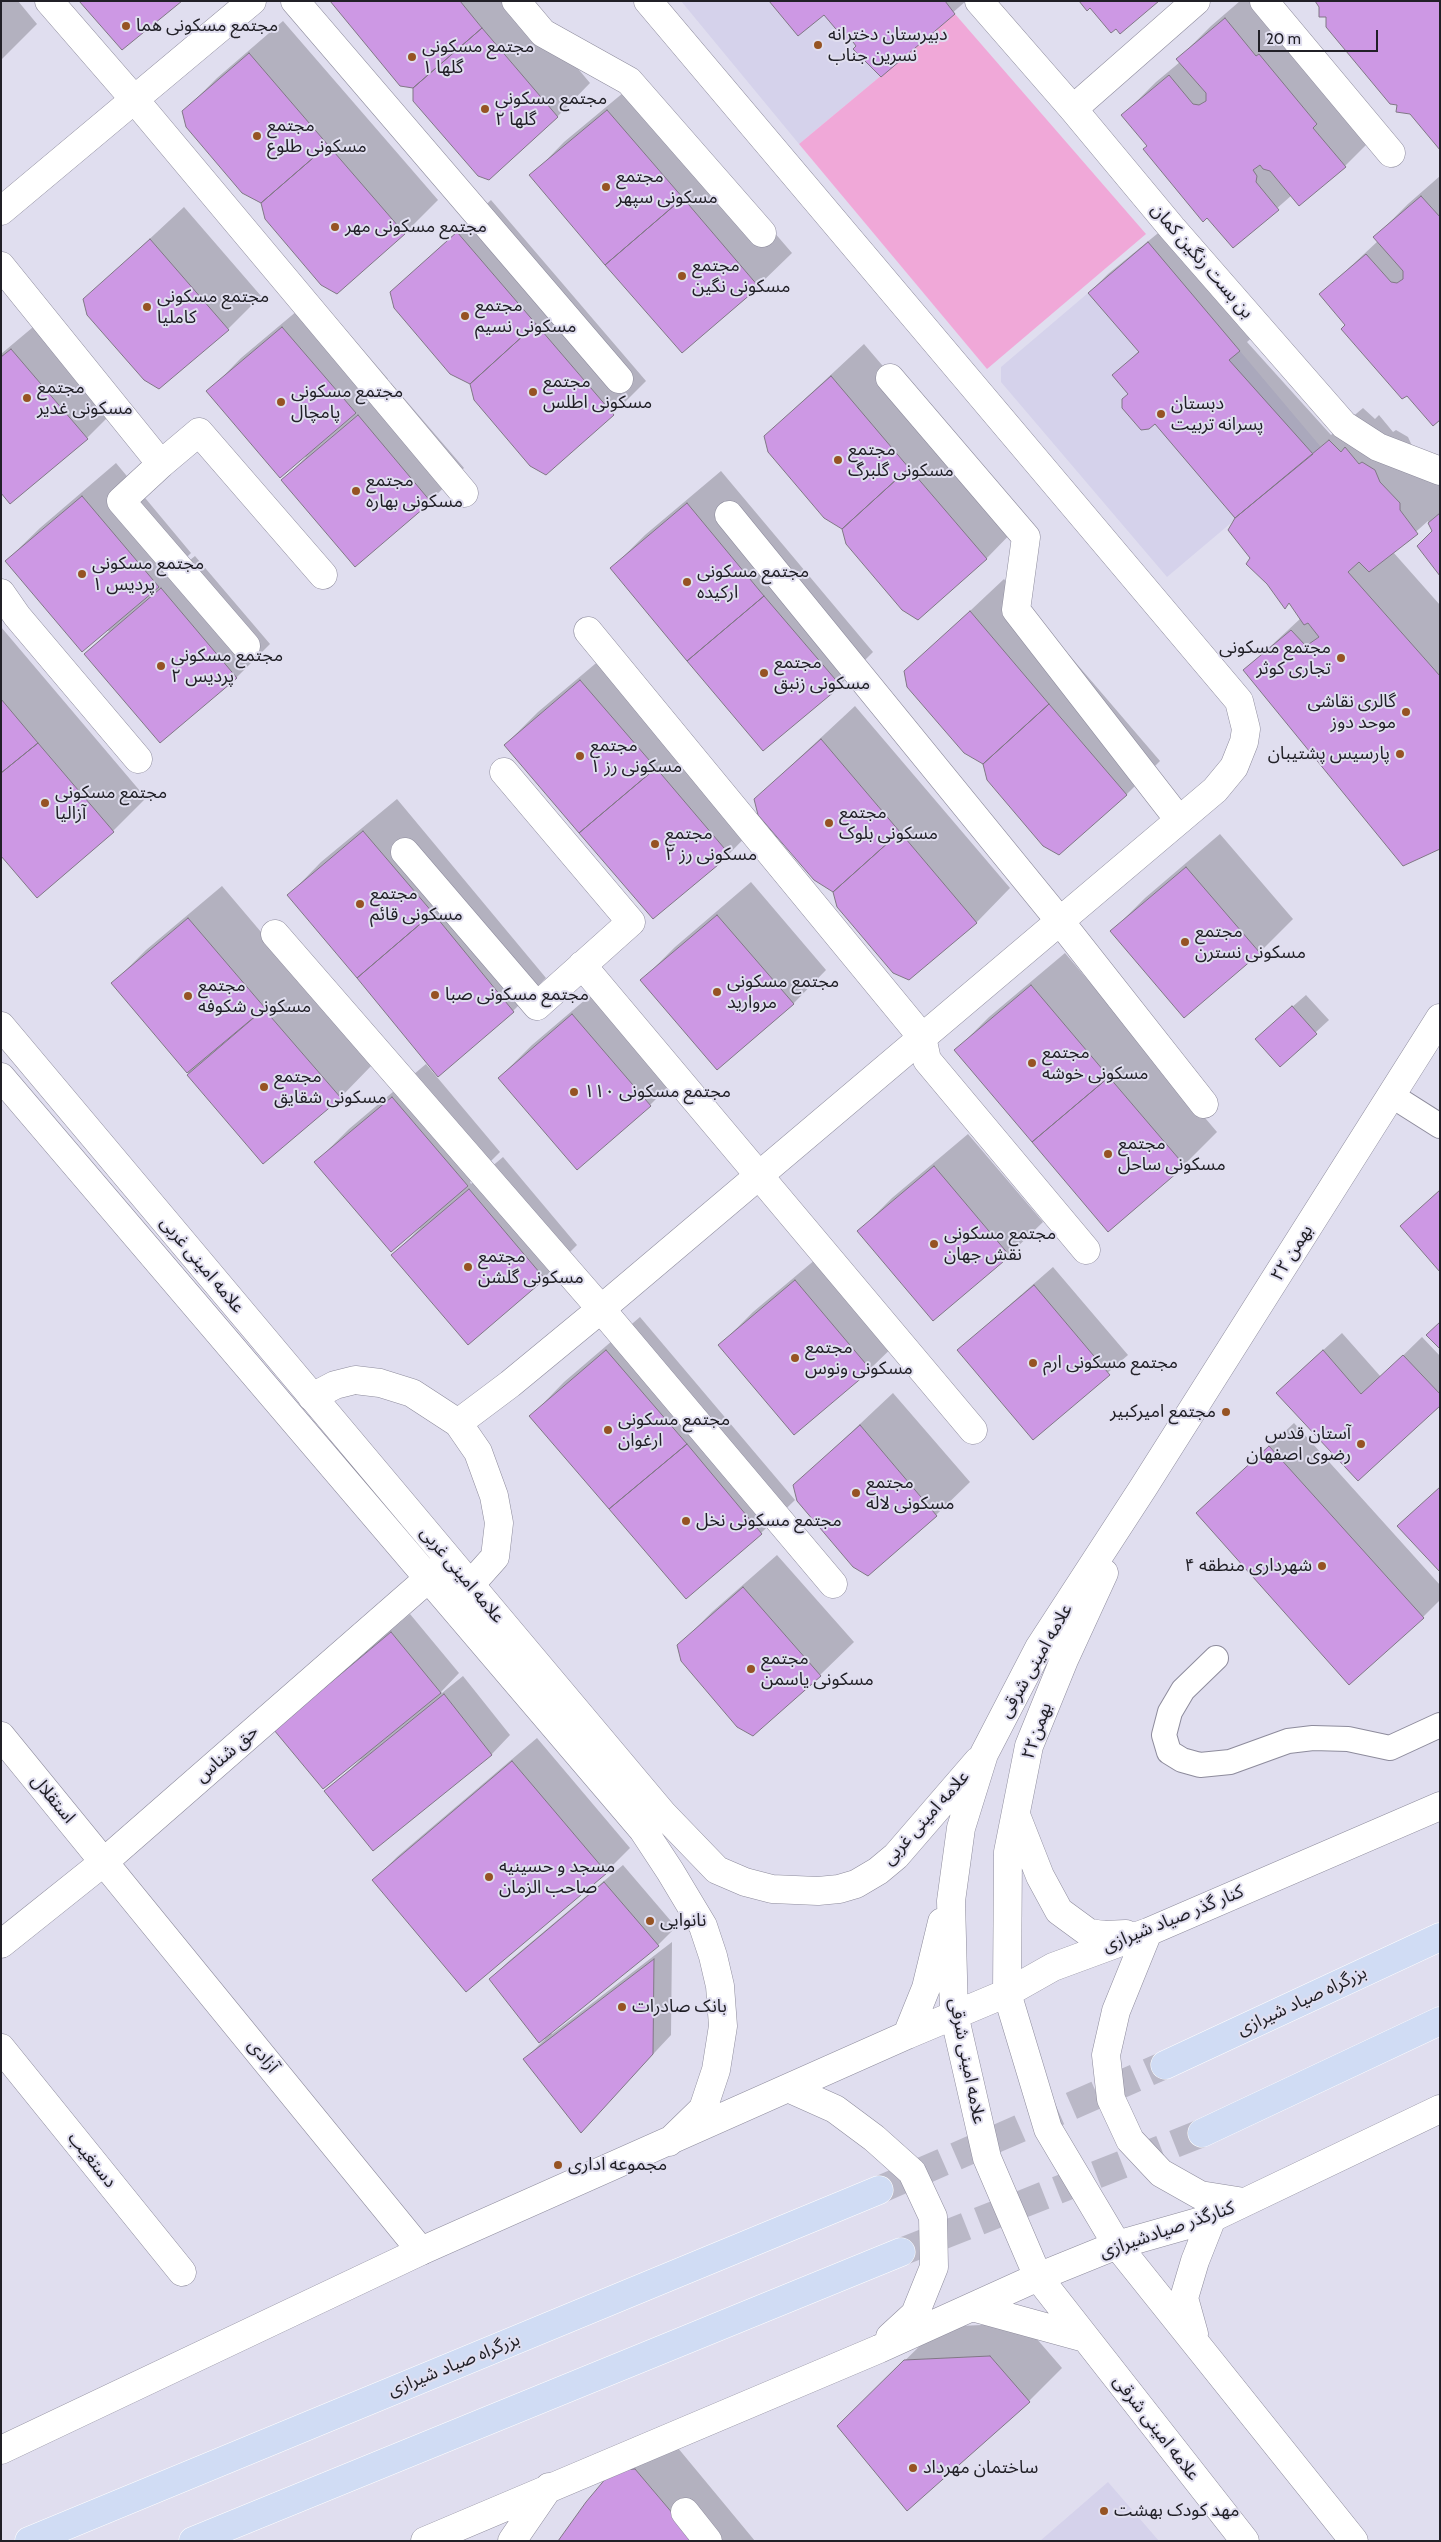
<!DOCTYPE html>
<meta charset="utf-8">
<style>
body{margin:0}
#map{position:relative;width:1441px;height:2542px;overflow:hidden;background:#e0deef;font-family:Cabin,sans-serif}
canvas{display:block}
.frame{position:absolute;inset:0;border:2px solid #212027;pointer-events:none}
.scale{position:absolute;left:1258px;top:30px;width:120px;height:22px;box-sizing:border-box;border:2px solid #212027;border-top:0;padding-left:6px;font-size:15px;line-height:18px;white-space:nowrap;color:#212027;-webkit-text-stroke:4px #e0deef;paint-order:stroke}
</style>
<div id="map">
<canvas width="1441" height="2542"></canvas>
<div class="frame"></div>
<div class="scale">20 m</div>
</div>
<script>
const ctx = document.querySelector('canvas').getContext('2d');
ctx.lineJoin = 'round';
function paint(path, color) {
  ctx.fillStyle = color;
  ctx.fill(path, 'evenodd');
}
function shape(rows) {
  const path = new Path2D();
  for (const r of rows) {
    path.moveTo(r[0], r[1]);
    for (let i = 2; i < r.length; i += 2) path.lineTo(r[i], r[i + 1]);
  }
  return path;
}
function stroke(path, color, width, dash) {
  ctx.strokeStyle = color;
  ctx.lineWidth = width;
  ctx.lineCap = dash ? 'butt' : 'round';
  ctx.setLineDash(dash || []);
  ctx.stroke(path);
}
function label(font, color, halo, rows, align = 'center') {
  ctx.font = font + ' Cabin,"Noto Sans Arabic",sans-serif';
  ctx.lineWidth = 4;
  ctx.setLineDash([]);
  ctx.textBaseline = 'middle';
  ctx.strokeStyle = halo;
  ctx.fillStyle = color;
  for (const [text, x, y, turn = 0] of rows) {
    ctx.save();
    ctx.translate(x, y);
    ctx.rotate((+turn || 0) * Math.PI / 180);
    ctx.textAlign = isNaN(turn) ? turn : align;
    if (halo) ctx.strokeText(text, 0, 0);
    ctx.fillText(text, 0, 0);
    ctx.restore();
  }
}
paint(shape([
 [681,1,945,1,955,14,799,144],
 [1148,242,1321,447,1167,577,1001,382,1001,367],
 [1108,2482,1159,2541,1040,2541]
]), '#d5d2eb');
paint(shape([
 [955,14,1146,234,987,369,799,144]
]), '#f0a8d8');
paint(shape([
 [1,1,18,1,37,24,1,60],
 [331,1,521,1,590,83,557,117,414,87],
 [771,1,966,1,881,75,850,37,824,13],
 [1240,1,1271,1,1378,133,1345,166,1292,195,1233,247,1123,115,1156,82,1180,62,1178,59,1211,26],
 [283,21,438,200,405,233,337,292,183,112,217,78],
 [641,78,792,253,758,286,682,352,531,176,564,142],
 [1440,176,1440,418,1347,326,1321,294,1378,241,1375,237,1408,204],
 [491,200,646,381,613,414,471,384,392,292],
 [184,207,261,296,228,329,85,299],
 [1168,225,1258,332,1247,342,1331,435,1363,408,1375,419,1379,415,1393,432,1396,430,1408,437,1413,448,1440,486,1440,574,1433,531,1428,521,1393,552,1440,605,1440,848,1403,865,1245,670,1301,618,1252,558,1236,519,1114,375,1140,350,1089,293,1108,274],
 [316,295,388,379,365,403,366,404,391,383,464,468,430,501,283,480,306,457,208,392,241,358],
 [45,317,120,405,87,438,1,491,1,354],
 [864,344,1019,525,986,559,843,528,765,436],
 [116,463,191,553,168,576,169,577,195,556,270,644,237,677,160,742,85,654,109,631,6,561,40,528],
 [721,471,873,652,840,685,611,569,645,535],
 [1004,579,1160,761,1127,794,1058,854,905,672],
 [1,627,146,798,113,831,1,854],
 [614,648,760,818,755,799,855,706,1010,888,977,922,909,979,834,891,763,819,729,854,505,745,538,712],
 [397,799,546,978,513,1011,288,896,321,862],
 [1220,834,1293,919,1260,952,1184,1016,1112,931,1145,898],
 [751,882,826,970,793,1004,642,980,675,947],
 [222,886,373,1064,340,1098,263,1162,113,983,146,950],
 [1065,953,1217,1132,1184,1165,956,1050,989,1017],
 [606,982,684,1071,650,1105,577,1168,499,1078,532,1045],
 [1306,995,1329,1020,1280,1065,1269,1027],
 [426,1064,500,1152,470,1182,471,1184,503,1157,577,1245,544,1278,393,1255,420,1228,316,1162,349,1129],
 [968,1134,1043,1222,1009,1255,933,1319,859,1231,892,1198],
 [829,1248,904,1336,870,1369,794,1434,720,1345,753,1312],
 [1053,1267,1128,1355,1033,1438,958,1350],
 [640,1317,795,1500,761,1533,686,1597,531,1416,564,1382],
 [1342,1333,1381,1377,1422,1337,1440,1356,1440,1405,1358,1479,1297,1374],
 [893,1393,970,1482,936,1515,868,1575,794,1486],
 [1294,1423,1440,1585,1440,1600,1423,1617,1198,1513],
 [777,1555,854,1642,820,1675,753,1734,678,1646,712,1612],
 [410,1614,459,1673,441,1692,442,1693,463,1676,510,1735,492,1754,373,1849,326,1792,361,1759,294,1712],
 [537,1738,630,1848,606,1872,374,1880,398,1856],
 [623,1865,676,1927,658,1945,550,2032,552,2034,672,1942,671,2035,599,2112,525,2059,545,2039,490,1979,509,1961],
 [1023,2323,1062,2368,1029,2401,872,2393,939,2327],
 [668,2436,755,2541,559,2541,587,2502]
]), '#0003');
const building = shape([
 [79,1,182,1,122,50,79,1],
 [330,1,460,1,482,28,413,88,400,86,330,1],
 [769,1,945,1,955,14,881,77,853,49,856,46,850,38,846,41,824,15,798,36,769,1],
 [1079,1,1159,1,1120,34,1116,29,1111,33,1090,8,1087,11,1079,1],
 [1315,1,1440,1,1440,150,1410,114,1396,112,1397,105,1390,104,1326,27,1326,17,1319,17,1319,7,1315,1],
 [1225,18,1256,56,1259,54,1317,124,1313,128,1346,167,1299,206,1270,171,1263,169,1260,165,1253,170,1257,176,1256,182,1279,210,1233,248,1207,218,1203,222,1143,149,1147,146,1121,115,1169,75,1193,104,1199,105,1206,101,1206,93,1176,59,1225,18],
 [482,28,558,117,489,180,478,176,413,101,413,88,482,28],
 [249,53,328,145,261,203,242,193,186,127,182,111,249,53],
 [607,110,683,198,605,265,529,175,607,110],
 [328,145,405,234,337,294,321,285,265,219,261,203,328,145],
 [1421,196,1440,217,1440,420,1433,426,1407,396,1402,399,1341,329,1345,325,1319,294,1366,254,1391,282,1397,283,1403,279,1403,271,1373,237,1421,196],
 [683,198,759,287,682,353,605,265,683,198],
 [457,232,536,324,470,384,450,374,394,308,390,292,457,232],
 [150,239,229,330,159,389,144,380,87,315,83,299,150,239],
 [1148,242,1240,351,1229,360,1313,454,1235,518,1155,424,1149,429,1141,430,1122,408,1122,399,1128,394,1112,375,1139,352,1088,293,1148,242],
 [536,324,614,415,546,475,530,466,474,400,470,384,536,324],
 [282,327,356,413,280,478,206,391,282,327],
 [11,349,88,439,10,504,1,493,1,357,11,349],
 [831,376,909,468,842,529,824,518,768,452,764,436,831,376],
 [358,415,431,502,355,567,281,480,358,415],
 [1329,440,1341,452,1345,447,1359,464,1362,462,1375,470,1380,482,1400,503,1400,510,1418,534,1369,572,1359,562,1348,572,1440,676,1440,849,1403,866,1243,670,1291,630,1306,646,1319,637,1308,623,1304,625,1289,603,1285,609,1267,584,1246,564,1250,558,1228,530,1235,518,1329,440],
 [909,468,987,559,918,620,902,610,846,544,842,529,909,468],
 [82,496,159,587,82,652,5,561,82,496],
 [687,503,764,596,687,661,610,568,687,503],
 [1440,513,1440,576,1417,546,1432,531,1428,523,1440,513],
 [161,588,237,678,160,743,84,654,161,588],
 [764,596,841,686,763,751,687,661,764,596],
 [970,611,1049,704,983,764,964,753,907,687,904,671,970,611],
 [580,680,656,768,579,833,504,745,580,680],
 [1,699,38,743,1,773,1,699],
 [1049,704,1127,795,1059,855,1043,846,987,780,983,764,1049,704],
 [821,739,900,832,833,892,814,880,758,815,754,799,821,739],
 [38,743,114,832,37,898,1,856,1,773,38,743],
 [656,768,730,855,653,919,579,833,656,768],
 [363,831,433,913,357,978,287,895,363,831],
 [900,832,977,923,909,980,893,973,837,907,833,892,900,832],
 [1186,867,1260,953,1184,1018,1110,931,1186,867],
 [433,913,514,1012,438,1077,357,978,433,913],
 [717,915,794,1004,717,1070,640,980,717,915],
 [188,918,265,1008,187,1073,111,983,188,918],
 [1031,985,1109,1077,1032,1142,954,1050,1031,985],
 [1292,1006,1317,1034,1280,1067,1255,1039,1292,1006],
 [264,1009,341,1098,263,1164,187,1075,264,1009],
 [572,1014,651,1106,577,1170,498,1078,572,1014],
 [1109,1077,1185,1166,1108,1232,1032,1142,1109,1077],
 [392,1097,468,1186,391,1252,314,1162,392,1097],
 [934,1166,1010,1256,933,1321,857,1231,934,1166],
 [469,1189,545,1279,468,1345,391,1255,469,1189],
 [1440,1190,1440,1272,1400,1226,1440,1190],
 [795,1280,871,1370,794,1435,718,1345,795,1280],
 [1034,1285,1110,1375,1033,1440,957,1350,1034,1285],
 [1440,1322,1440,1349,1426,1335,1440,1322],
 [606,1350,687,1444,609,1509,529,1416,606,1350],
 [1323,1350,1361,1394,1403,1355,1440,1394,1440,1406,1358,1481,1276,1393,1323,1350],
 [860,1425,937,1516,868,1576,853,1567,797,1501,793,1485,860,1425],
 [687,1444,762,1534,686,1599,609,1509,687,1444],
 [1269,1446,1424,1618,1349,1685,1196,1513,1269,1446],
 [1440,1487,1440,1572,1397,1526,1440,1487],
 [743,1587,821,1676,753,1736,737,1727,681,1661,677,1645,743,1587],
 [391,1632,441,1693,323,1789,274,1730,391,1632],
 [444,1694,492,1755,373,1851,324,1791,444,1694],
 [512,1761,607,1873,466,1992,372,1880,512,1761],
 [604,1882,659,1946,539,2043,489,1979,604,1882],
 [654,1959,653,2054,581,2133,523,2059,654,1959],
 [990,2356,1030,2402,907,2511,837,2426,904,2360,990,2356],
 [635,2469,696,2541,558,2541,586,2502,612,2471,635,2469]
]);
paint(building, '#cd98e4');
stroke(building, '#807785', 1);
stroke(shape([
 [879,2190,1165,2065],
 [901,2252,1202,2133]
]), '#bab8c7', 28, [28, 14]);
const service = shape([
 [1391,1095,1440,1126],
 [1216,1658,1183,1690,1170,1712,1164,1735,1169,1752,1182,1760,1200,1765,1230,1762,1288,1741,1313,1738,1348,1739,1390,1748,1440,1725]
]);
const minor = shape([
 [49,1,134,99,464,493],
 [295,1,619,379],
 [516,1,543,33,629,81,762,233],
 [979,1,1073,109,1172,228,1344,425,1378,447,1440,471],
 [1264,1,1391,153],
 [1073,109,1196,1],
 [1,266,161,464],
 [890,378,1026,537,1016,610,1179,820],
 [729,515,1059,920,1204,1104],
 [1,593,17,616,138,759],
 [588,631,922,1037,927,1060,1086,1250],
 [246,646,121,501,161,464,199,432,323,575],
 [405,852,537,1006,631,922,504,772],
 [275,934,601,1309,833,1584],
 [582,965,973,1430],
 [1,1736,421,2251],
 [1,1944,105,1861,446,1563],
 [1,2048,182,2272],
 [685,2512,708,2541]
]);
const tertiary = shape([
 [1,211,252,1],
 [312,1397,335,1385,355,1380,380,1383,412,1393,458,1423,478,1452,494,1496,499,1523,495,1557,470,1585],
 [458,1423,510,1384,601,1309,1215,790,1234,767,1244,742,1246,729,1239,701,648,1]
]);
const secondary = shape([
 [1,1026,663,1814,717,1870,745,1882,772,1889,818,1891,839,1889,856,1884,878,1871,896,1856,978,1761],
 [1,1077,643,1830,670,1871,703,1926,713,1956,720,1986,723,2026,716,2070,703,2109,669,2142],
 [1104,1573,1064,1660,1029,1746,1008,1852,1007,1993,1048,2129,1117,2245,1354,2541],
 [1016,1815,1040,1876,1059,1911,1089,1933,1104,1935,1126,1934],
 [1148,1932,1116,2011,1106,2055,1111,2099,1130,2140,1161,2173,1200,2195,1244,2202],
 [907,2035,1007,1993,1053,1967,1148,1932,1440,1806],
 [788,2088,835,2109,874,2138,912,2172,933,2217,934,2267,915,2314,890,2337],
 [972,2307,1085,2338],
 [1194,2334,1184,2298,1195,2261,1212,2218],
 [1,2450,421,2251,907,2035,926,1988,942,1922],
 [425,2541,879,2349,1038,2277,1117,2245,1212,2218,1440,2109],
 [512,2541,549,2487],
 [1245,2541,1038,2277,987,2158,954,2014,951,1901,961,1828,984,1754,1039,1648,1143,1488,1440,1018]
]);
const trunk = shape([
 [1165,2065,1440,1937],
 [1202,2133,1440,2021],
 [29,2541,879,2190],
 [193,2541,901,2252]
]);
stroke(service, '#8d8b9c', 26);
stroke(minor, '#8d8b9c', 29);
stroke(tertiary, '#8d8b9c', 29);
stroke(secondary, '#8d8b9c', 29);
stroke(trunk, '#fff', 29);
stroke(service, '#fff', 24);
stroke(minor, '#fff', 28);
stroke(tertiary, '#fff', 28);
stroke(secondary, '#fff', 28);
stroke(trunk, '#d0dcf4', 28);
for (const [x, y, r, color] of [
 [126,26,5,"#965323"],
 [818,45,5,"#965323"],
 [412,57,5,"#965323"],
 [485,109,5,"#965323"],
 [257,136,5,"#965323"],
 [606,187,5,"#965323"],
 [335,227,5,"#965323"],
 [682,276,5,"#965323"],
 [147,307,5,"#965323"],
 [465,316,5,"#965323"],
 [533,392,5,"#965323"],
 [27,398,5,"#965323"],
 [281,402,5,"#965323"],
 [1161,414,5,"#965323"],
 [838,460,5,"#965323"],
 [356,491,5,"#965323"],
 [82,574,5,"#965323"],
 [687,582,5,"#965323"],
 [1341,658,5,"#965323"],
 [161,666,5,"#965323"],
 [764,673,5,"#965323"],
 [1406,712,5,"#965323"],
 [1400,754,5,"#965323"],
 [580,756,5,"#965323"],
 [45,803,5,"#965323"],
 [829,823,5,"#965323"],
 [655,844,5,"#965323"],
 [360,904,5,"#965323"],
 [1185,942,5,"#965323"],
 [717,992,5,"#965323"],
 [435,995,5,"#965323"],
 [188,996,5,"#965323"],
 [1032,1063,5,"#965323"],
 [264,1087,5,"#965323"],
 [574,1092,5,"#965323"],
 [1108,1154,5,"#965323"],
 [934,1244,5,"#965323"],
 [468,1267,5,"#965323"],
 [795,1358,5,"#965323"],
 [1033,1363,5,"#965323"],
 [1226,1412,5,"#965323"],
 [608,1430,5,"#965323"],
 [1361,1444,5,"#965323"],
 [856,1493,5,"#965323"],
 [686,1521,5,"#965323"],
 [1322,1566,5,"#965323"],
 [751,1669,5,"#965323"],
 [489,1877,5,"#965323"],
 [650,1921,5,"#965323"],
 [622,2007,5,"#965323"],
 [558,2165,5,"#965323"],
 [913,2468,5,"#965323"],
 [1104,2511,5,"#965323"]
]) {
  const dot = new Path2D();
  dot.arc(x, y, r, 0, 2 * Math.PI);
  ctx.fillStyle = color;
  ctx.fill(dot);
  stroke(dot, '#e0deef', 2);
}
label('18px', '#212027', '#e0deef', [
 ["مجتمع مسکونی هما",136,26],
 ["دبیرستان دخترانه",828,35],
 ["نسرین جناب",828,56],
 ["مجتمع مسکونی",422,47],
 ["گلها ۱",422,68],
 ["مجتمع مسکونی",495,99],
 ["گلها ۲",495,120],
 ["مجتمع",267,126],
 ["مسکونی طلوع",267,147],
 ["مجتمع",616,177],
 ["مسکونی سپهر",616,198],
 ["مجتمع مسکونی مهر",345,227],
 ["مجتمع",692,266],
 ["مسکونی نگین",692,287],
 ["مجتمع مسکونی",157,297],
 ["کاملیا",157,318],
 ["مجتمع",475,306],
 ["مسکونی نسیم",475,327],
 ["مجتمع",543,382],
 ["مسکونی اطلس",543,403],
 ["مجتمع",37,388],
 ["مسکونی غدیر",37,409],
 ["مجتمع مسکونی",291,392],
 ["پامچال",291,413],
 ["دبستان",1171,404],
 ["پسرانه تربیت",1171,425],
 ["مجتمع",848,450],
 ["مسکونی گلبرگ",848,471],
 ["مجتمع",366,481],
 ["مسکونی بهاره",366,502],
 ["مجتمع مسکونی",92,564],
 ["پردیس ۱",92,585],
 ["مجتمع مسکونی",697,572],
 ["ارکیده",697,593],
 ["مجتمع مسکونی",1331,648,"right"],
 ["تجاری کوثر",1331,669,"right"],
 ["مجتمع مسکونی",171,656],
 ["پردیس ۲",171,677],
 ["مجتمع",774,663],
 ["مسکونی زنبق",774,684],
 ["گالری نقاشی",1396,702,"right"],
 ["موحد دوز",1396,723,"right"],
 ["مجتمع",590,746],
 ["مسکونی رز ۱",590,767],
 ["پارسیس پشتیبان",1390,754,"right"],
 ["مجتمع مسکونی",55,793],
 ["آزالیا",55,814],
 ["مجتمع",839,813],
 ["مسکونی بلوک",839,834],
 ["مجتمع",665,834],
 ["مسکونی رز ۲",665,855],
 ["مجتمع",370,894],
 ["مسکونی قائم",370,915],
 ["مجتمع",1195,932],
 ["مسکونی نسترن",1195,953],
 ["مجتمع مسکونی",727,982],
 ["مروارید",727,1003],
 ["مجتمع",198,986],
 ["مسکونی شکوفه",198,1007],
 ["مجتمع مسکونی صبا",445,995],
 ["مجتمع",1042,1053],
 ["مسکونی خوشه",1042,1074],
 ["مجتمع",274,1077],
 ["مسکونی شقایق",274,1098],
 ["مجتمع مسکونی ۱۱۰",584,1092],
 ["مجتمع",1118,1144],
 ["مسکونی ساحل",1118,1165],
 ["مجتمع مسکونی",944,1234],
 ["نقش جهان",944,1255],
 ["مجتمع",478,1257],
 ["مسکونی گلشن",478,1278],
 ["مجتمع",805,1348],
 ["مسکونی ونوس",805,1369],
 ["مجتمع مسکونی ارم",1043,1363],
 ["مجتمع امیرکبیر",1216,1412,"right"],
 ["مجتمع مسکونی",618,1420],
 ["ارغوان",618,1441],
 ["آستان قدس",1351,1434,"right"],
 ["رضوی اصفهان",1351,1455,"right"],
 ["مجتمع",866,1483],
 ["مسکونی لاله",866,1504],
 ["مجتمع مسکونی نخل",696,1521],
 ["شهرداری منطقه ۴",1312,1566,"right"],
 ["مجتمع",761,1659],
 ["مسکونی یاسمن",761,1680],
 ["مسجد و حسینیه",499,1867],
 ["صاحب الزمان",499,1888],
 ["نانوایی",660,1921],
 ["بانک صادرات",632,2007],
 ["مجموعه اداری",568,2165],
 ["ساختمان مهرداد",923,2468],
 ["مهد کودک بهشت",1114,2511]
], 'left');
label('18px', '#212027', '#e0deef', [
 ["بن بست رنگین کمان",1202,261,49],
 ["۲۲ بهمن",1292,1253,-58],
 ["علامه امینی غربی",202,1265,50],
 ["علامه امینی غربی",462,1575,50],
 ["علامه امینی شرقی",1036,1661,-60],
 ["۲۲بهمن",1037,1731,-71],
 ["حق شناس",227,1754,-41],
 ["استقلال",53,1799,50],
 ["علامه امینی غربی",926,1818,-48],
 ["کنار گذر صیاد شیرازی",1173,1919,-22],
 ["بزرگراه صیاد شیرازی",1302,2001,-25],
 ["آزادی",263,2056,51],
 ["علامه امینی شرقی",967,2061,79],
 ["دستغیب",92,2160,51],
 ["کنارگذر صیادشیرازی",1167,2230,-19],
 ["بزرگراه صیاد شیرازی",454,2365,-22],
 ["علامه امینی شرقی",1156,2428,52]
]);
</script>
